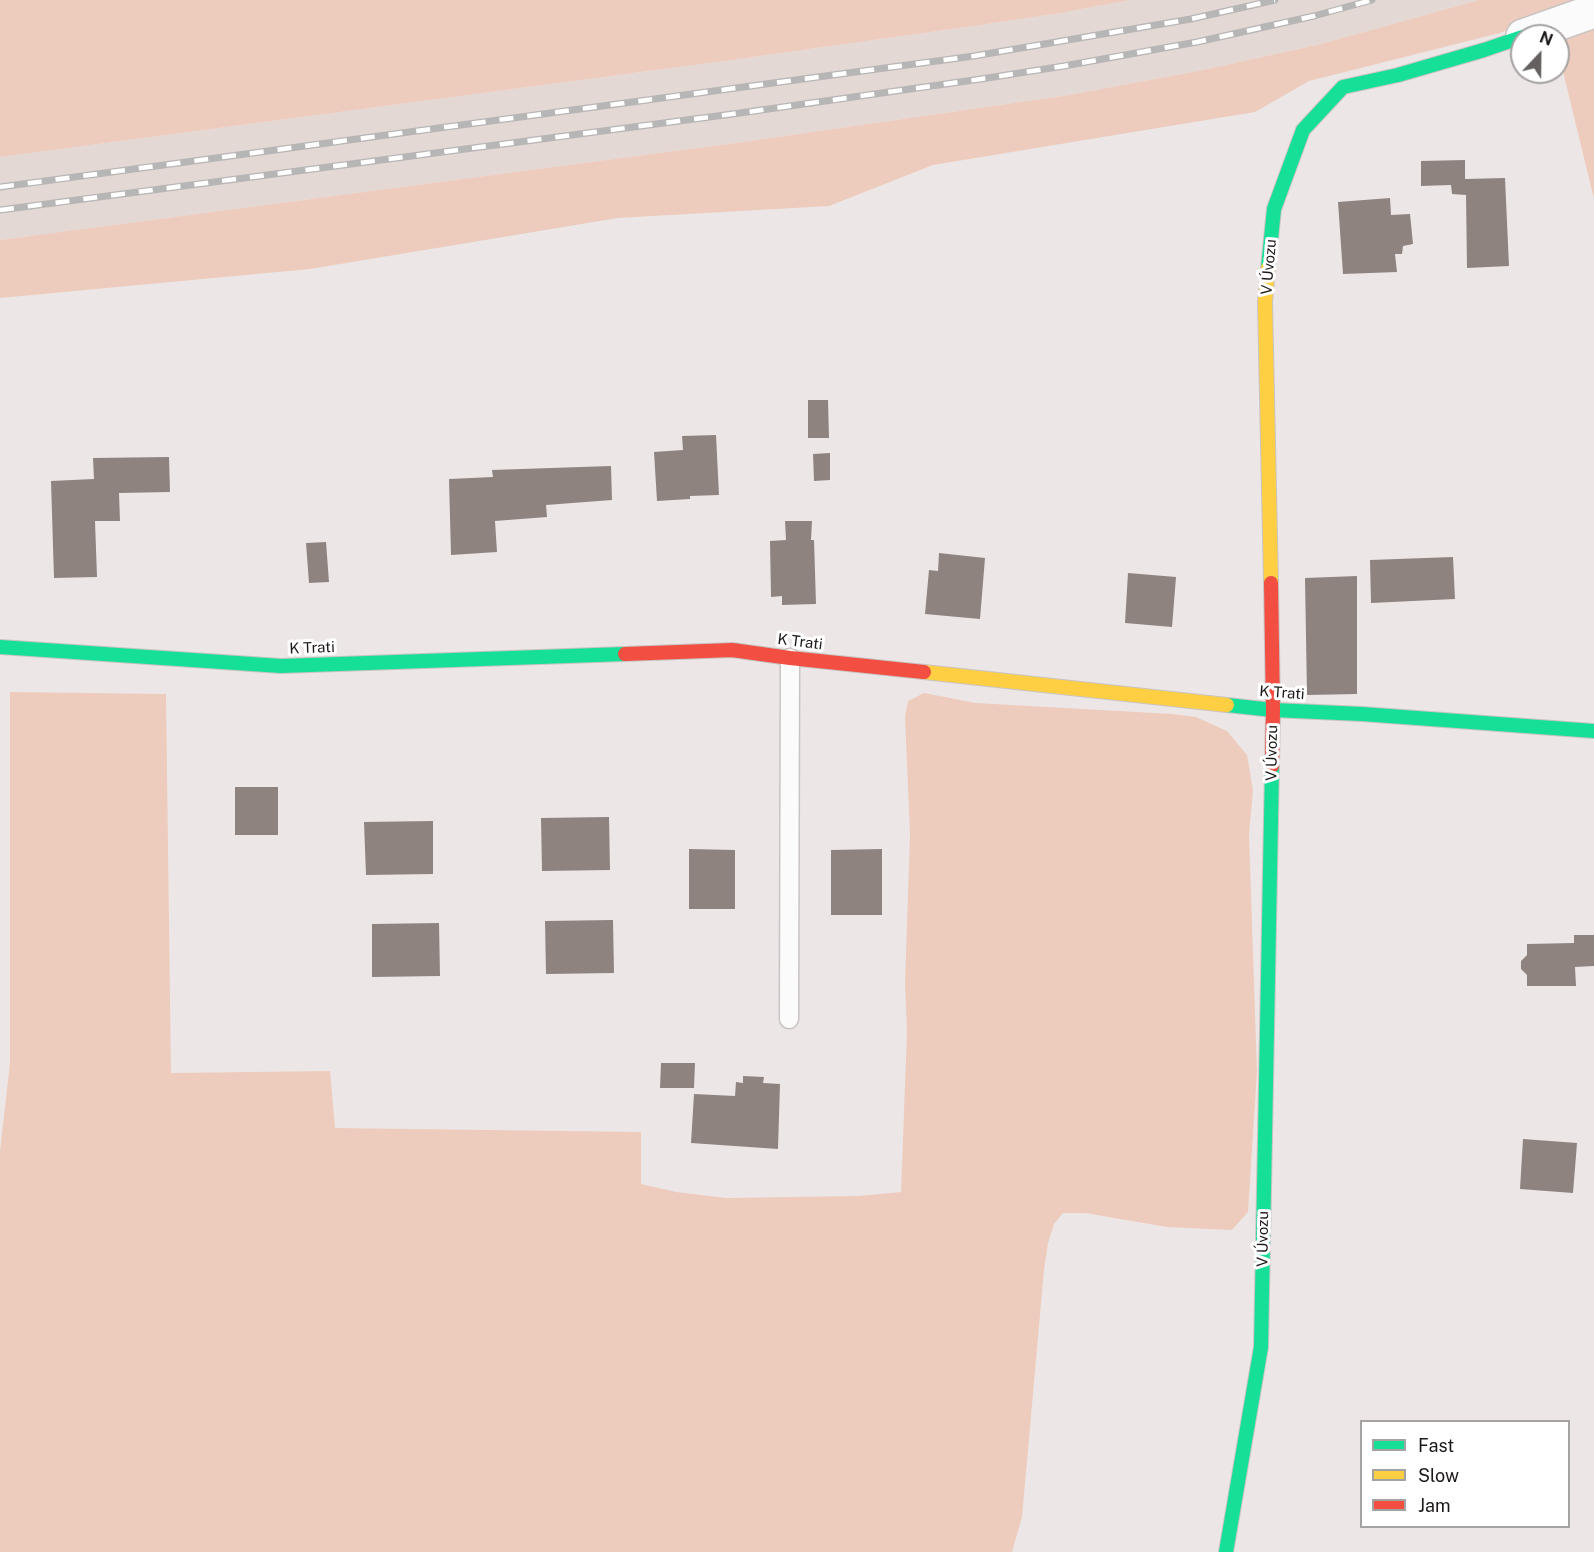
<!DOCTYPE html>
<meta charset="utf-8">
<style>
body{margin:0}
#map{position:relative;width:1594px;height:1552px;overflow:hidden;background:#ece7e6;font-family:"Public Sans",sans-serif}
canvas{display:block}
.legend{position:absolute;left:1360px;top:1420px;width:210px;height:108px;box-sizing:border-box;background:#fff;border:2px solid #a4a3a2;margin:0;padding:8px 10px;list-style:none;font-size:18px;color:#1b1817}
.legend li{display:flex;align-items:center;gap:12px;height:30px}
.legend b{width:30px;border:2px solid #a4a3a2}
.north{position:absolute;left:1510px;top:24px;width:60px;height:60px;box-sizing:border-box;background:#fff;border:2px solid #a4a3a2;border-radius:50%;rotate:22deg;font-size:16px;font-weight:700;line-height:24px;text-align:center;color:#1b1817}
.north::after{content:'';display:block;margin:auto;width:21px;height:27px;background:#64605f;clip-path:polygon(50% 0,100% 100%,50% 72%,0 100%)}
</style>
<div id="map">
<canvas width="1594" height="1552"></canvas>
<ul class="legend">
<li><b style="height:8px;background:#16e098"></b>Fast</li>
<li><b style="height:8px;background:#ffcf43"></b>Slow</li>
<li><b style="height:8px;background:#f24e42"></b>Jam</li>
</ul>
<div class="north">N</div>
</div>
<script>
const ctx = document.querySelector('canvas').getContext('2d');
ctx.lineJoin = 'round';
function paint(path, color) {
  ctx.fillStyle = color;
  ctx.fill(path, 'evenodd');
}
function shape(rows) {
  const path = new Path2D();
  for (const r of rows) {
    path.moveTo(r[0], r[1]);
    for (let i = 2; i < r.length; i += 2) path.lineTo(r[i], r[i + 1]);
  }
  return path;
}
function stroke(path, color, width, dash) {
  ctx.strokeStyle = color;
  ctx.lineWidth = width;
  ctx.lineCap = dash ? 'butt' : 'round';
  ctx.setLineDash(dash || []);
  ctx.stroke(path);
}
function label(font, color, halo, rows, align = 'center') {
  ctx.font = font + ' "Public Sans",sans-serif';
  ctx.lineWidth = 6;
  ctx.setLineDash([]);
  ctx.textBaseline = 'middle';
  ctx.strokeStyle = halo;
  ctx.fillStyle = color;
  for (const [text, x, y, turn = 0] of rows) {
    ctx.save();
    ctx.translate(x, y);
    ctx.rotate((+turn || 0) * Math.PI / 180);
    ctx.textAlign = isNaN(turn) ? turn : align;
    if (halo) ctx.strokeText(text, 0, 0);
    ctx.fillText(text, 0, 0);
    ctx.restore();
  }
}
paint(shape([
 [1130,0,1479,0,1321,44,1203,70,1069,95,743,142,0,240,0,157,732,60,973,26,1055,14]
]), '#e3d8d3');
paint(shape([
 [0,0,1130,0,1055,14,973,26,732,60,0,157],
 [1479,0,1593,0,1500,33,1309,81,1255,112,933,165,829,206,618,218,310,269,0,298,0,240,743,142,1069,95,1203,70,1321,44],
 [1594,29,1594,199,1558,51,1558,40],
 [10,692,166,694,171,1073,330,1071,335,1128,641,1132,641,1184,676,1192,726,1198,858,1196,901,1192,907,1032,905,984,910,834,905,717,908,701,924,693,976,703,1172,714,1196,717,1227,731,1247,755,1253,790,1249,834,1257,1072,1248,1212,1232,1230,1167,1227,1085,1213,1063,1213,1054,1224,1048,1243,1044,1270,1022,1517,1012,1552,0,1552,0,1151,10,1063]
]), '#eeccbd');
paint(shape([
 [1465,160,1465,179,1505,178,1509,266,1467,268,1466,195,1452,194,1451,185,1421,186,1421,161],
 [1390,198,1391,215,1410,214,1413,244,1403,246,1402,254,1395,254,1397,272,1343,274,1338,202],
 [808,400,828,400,829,438,808,438],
 [716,435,719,495,690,496,690,499,657,501,654,452,683,450,682,436],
 [830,453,830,480,814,481,813,454],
 [169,457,170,492,119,493,120,521,95,521,97,577,54,578,51,481,94,479,93,458],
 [611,466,612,500,546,505,547,517,495,521,497,552,451,555,449,479,493,477,492,470],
 [785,521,812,521,811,540,814,540,816,604,782,605,782,596,771,597,770,541,786,540],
 [326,542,329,582,309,583,306,543],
 [939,553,985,558,980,619,925,614,929,570,938,571],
 [1453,557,1455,599,1371,603,1370,560],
 [1128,573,1176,577,1172,627,1125,623],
 [1357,576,1357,694,1307,695,1305,578],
 [235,787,278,787,278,835,235,835],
 [609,817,610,870,542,871,541,818],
 [433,821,433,874,366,875,364,822],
 [689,849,735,850,735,909,689,909],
 [882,849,882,915,831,915,831,850],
 [613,920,614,973,546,974,545,921],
 [439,923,440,976,372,977,372,924],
 [1574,935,1594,935,1594,966,1575,967,1576,986,1527,986,1527,975,1521,969,1521,961,1527,955,1527,944,1574,943],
 [661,1063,695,1063,694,1088,660,1088],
 [743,1076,764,1077,763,1083,780,1084,778,1149,691,1143,694,1094,735,1096,736,1082,743,1083],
 [1523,1139,1577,1143,1573,1193,1520,1189]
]), '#8e837f');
const lane = shape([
 [789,1019,790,658]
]);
const street = shape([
 [1523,36,1594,11]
]);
const fast = shape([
 [1268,268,1274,209,1303,130,1343,87,1398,75,1484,50,1522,37],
 [0,647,281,666,625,654],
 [1227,705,1273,710,1362,714,1594,731],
 [1226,1552,1261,1347,1272,766]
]);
const slow = shape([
 [1268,268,1265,302,1271,583],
 [924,672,1227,705]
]);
const jam = shape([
 [1271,583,1273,710,1272,766],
 [625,654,732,650,790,658,924,672]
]);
stroke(lane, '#c8c4c3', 21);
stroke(street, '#c8c4c3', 36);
stroke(fast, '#c8c4c3', 16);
stroke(slow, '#c8c4c3', 16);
stroke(jam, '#c8c4c3', 16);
stroke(lane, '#fcfbfb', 18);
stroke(street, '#fcfbfb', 33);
stroke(fast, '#16e098', 14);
stroke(slow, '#ffcf43', 14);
stroke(jam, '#f24e42', 14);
const rail = shape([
 [0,187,974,56,1191,19,1275,0],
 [0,210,740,113,981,79,1064,66,1197,42,1314,16,1372,0]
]);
stroke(rail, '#b6b6b6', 7);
stroke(rail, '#fff', 4.5, [14]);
label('15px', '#1b1817', '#fff', [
 ["V Úvozu",1269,267,-85],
 ["K Trati",800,642,7],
 ["K Trati",312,648,-2],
 ["K Trati",1282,693,4],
 ["V Úvozu",1272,753,-89],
 ["V Úvozu",1263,1239,-89]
]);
</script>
